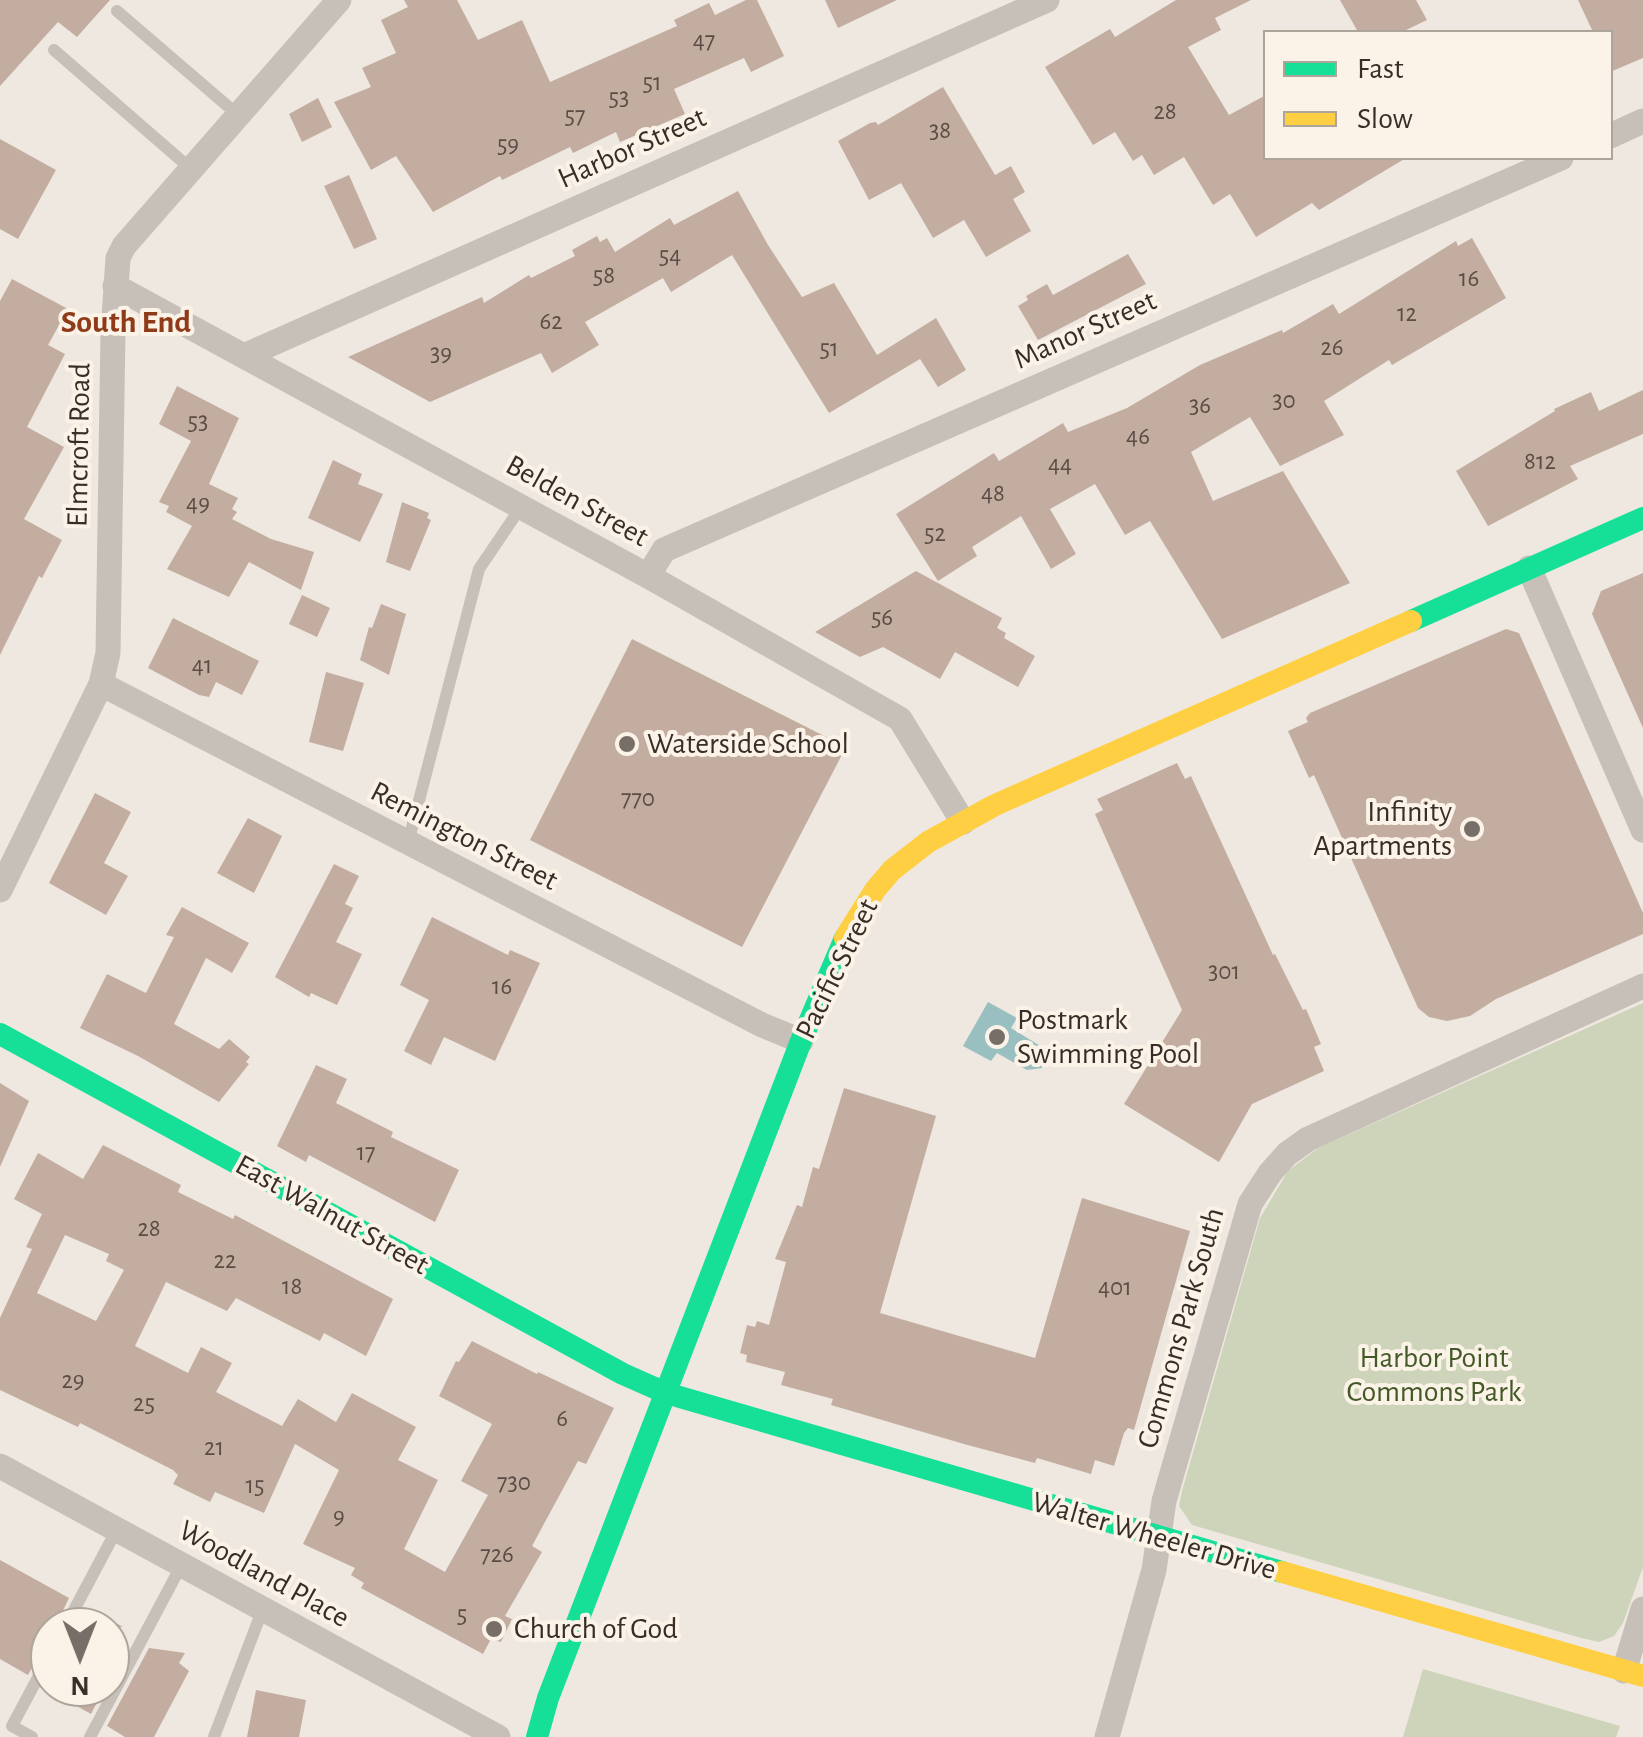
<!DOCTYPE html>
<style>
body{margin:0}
#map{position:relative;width:1643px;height:1737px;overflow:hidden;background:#eee8e0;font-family:"Alegreya Sans",sans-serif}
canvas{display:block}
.legend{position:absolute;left:1263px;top:30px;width:350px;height:130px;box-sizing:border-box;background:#fbf3e7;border:2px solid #ada49a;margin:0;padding:12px 18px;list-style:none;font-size:30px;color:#382d27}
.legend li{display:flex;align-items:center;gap:20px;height:50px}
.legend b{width:50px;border:2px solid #ada49a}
.north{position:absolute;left:30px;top:1607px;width:100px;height:100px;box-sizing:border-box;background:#fbf3e7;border:2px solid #ada49a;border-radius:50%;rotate:180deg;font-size:28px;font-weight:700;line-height:40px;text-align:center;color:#382d27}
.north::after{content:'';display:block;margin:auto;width:35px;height:45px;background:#786e68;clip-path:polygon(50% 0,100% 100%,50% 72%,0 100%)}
</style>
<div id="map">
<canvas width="1643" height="1737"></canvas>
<ul class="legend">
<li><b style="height:12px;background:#16e098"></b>Fast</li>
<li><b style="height:12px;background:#ffcf43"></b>Slow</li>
</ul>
<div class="north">N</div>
</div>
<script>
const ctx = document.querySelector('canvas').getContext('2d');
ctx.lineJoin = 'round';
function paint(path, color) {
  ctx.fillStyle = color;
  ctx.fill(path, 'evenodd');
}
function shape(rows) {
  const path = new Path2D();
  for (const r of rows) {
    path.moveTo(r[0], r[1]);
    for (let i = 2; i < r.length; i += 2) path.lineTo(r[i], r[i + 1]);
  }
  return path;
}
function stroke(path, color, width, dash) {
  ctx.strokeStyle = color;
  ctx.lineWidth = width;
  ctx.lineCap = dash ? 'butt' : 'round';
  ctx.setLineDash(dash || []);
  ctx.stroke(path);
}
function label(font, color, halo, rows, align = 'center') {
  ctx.font = font + ' "Alegreya Sans",sans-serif';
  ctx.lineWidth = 8;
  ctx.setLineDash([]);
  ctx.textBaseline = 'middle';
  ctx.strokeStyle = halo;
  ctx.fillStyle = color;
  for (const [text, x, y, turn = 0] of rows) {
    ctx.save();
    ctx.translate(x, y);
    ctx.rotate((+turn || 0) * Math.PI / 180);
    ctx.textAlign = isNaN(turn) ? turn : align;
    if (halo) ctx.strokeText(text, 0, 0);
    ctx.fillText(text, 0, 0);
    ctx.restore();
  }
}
paint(shape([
 [1643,1003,1643,1567,1623,1623,1614,1636,1599,1642,1581,1638,1192,1525,1179,1506,1182,1491,1260,1218,1288,1171,1318,1148],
 [1423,1669,1620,1726,1616,1737,1403,1737]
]), '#ced4b9');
paint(shape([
 [988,1002,1017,1018,1011,1028,1042,1047,1046,1058,1042,1068,1027,1070,997,1053,991,1061,963,1046]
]), '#9abfc1');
paint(shape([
 [0,0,110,0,77,37,58,22,0,86],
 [404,0,457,0,478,40,522,20,550,82,677,26,674,20,709,3,715,15,746,0,757,0,784,56,751,72,744,58,674,89,685,114,620,142,616,132,573,153,570,147,502,180,500,176,433,212,396,156,371,170,334,102,371,87,362,68,396,53,381,20,408,7],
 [825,0,897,0,838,28],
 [1176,0,1251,0,1215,18,1221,30,1188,47,1229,115,1266,95,1266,158,1406,158,1319,210,1312,203,1256,237,1230,194,1213,205,1184,157,1154,175,1142,155,1133,161,1115,132,1093,145,1045,67,1110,29,1115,37],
 [1340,0,1416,0,1427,20,1402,32,1358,32],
 [1578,0,1643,0,1643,58,1610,72,1610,32,1593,32],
 [943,87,995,175,1011,166,1025,192,1013,199,1031,231,986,257,964,220,933,238,901,183,869,200,838,141,870,123,876,122,878,125],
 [318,98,332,127,302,142,289,114],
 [0,139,56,170,18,239,0,229],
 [349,175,377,239,354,249,324,186],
 [738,191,768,245,802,297,834,283,877,355,936,318,966,370,938,387,920,359,829,413,732,255,671,292,663,278,585,322,599,345,552,373,541,353,430,402,348,357,482,297,484,303,529,275,531,278,575,256,572,250,597,236,600,242,607,238,615,252,670,218,674,225],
 [1472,238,1506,298,1392,365,1389,360,1324,401,1344,435,1280,466,1250,417,1191,452,1213,501,1283,471,1350,583,1222,639,1150,521,1125,535,1095,484,1050,509,1076,554,1051,569,1021,516,972,547,977,556,938,581,896,514,994,453,999,461,1063,423,1068,432,1127,408,1200,365,1282,330,1283,333,1333,304,1339,314,1456,241,1458,246],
 [1128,254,1146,284,1038,340,1018,306,1028,300,1026,296,1047,284,1053,295],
 [12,279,68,309,48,345,65,354,27,427,64,447,24,519,62,540,42,578,39,576,0,655,0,301],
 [177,386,239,418,209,484,238,498,232,509,237,512,232,519,271,539,314,552,301,590,249,562,229,597,167,569,192,526,166,512,169,506,159,502,191,441,159,424],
 [1643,390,1643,434,1570,466,1578,479,1488,526,1456,471,1555,411,1554,409,1591,392,1599,411],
 [333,460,362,474,358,484,383,494,360,542,308,518],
 [402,502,429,513,427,518,431,520,410,571,386,562],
 [916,571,1002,618,997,628,1006,633,1004,638,1035,656,1018,687,955,652,940,679,883,647,860,657,815,632],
 [1643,573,1643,728,1592,614,1601,591],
 [302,595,330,608,317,637,289,624],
 [381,604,406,614,389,675,360,660,369,627,372,628],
 [173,618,259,661,242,695,216,682,209,697,199,695,148,668],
 [1506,629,1519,633,1531,660,1643,913,1643,934,1496,999,1470,1016,1447,1021,1429,1017,1418,1008,1314,775,1309,778,1288,731,1308,722,1306,718,1310,713],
 [632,639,846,747,742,947,530,840],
 [326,672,364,683,343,751,309,742],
 [1177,763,1185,779,1191,776,1273,955,1275,954,1303,1010,1306,1009,1321,1044,1314,1047,1324,1071,1252,1104,1219,1162,1124,1104,1182,1010,1095,814,1103,810,1097,799],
 [95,793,131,812,104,863,128,876,106,915,49,883],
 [248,818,282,836,254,893,217,873],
 [334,864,359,876,345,904,353,908,336,942,362,954,337,1005,311,993,309,997,275,977],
 [182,907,249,943,232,973,206,958,174,1024,219,1049,229,1039,250,1057,246,1062,249,1064,219,1102,138,1056,80,1028,107,974,146,993,174,937,166,935],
 [432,917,508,955,510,950,540,963,495,1061,444,1037,431,1065,404,1051,429,1000,400,985],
 [316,1065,347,1079,336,1103,393,1132,391,1137,459,1170,435,1222,309,1155,306,1162,277,1146],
 [0,1083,29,1101,0,1167],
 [844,1088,936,1116,880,1313,1035,1358,1082,1198,1190,1231,1134,1430,1128,1428,1124,1433,1114,1466,1095,1460,1091,1474,1037,1458,1035,1463,964,1444,831,1405,833,1399,781,1385,785,1372,746,1362,747,1355,740,1353,747,1325,755,1327,757,1321,769,1325,786,1262,775,1259,797,1205,802,1207,813,1167,819,1169],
 [103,1145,181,1185,178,1192,233,1219,235,1215,393,1299,366,1356,324,1333,320,1341,236,1298,227,1311,166,1282,135,1346,188,1373,201,1347,232,1363,216,1392,282,1426,298,1399,336,1422,352,1393,416,1427,398,1460,438,1480,404,1549,445,1572,488,1495,461,1481,492,1424,439,1396,456,1361,459,1362,472,1341,537,1374,538,1372,614,1408,586,1464,578,1461,532,1546,542,1552,505,1616,512,1619,501,1642,491,1639,483,1654,361,1588,364,1583,351,1575,355,1568,303,1544,339,1470,295,1444,264,1513,215,1492,210,1502,173,1484,178,1475,173,1470,80,1423,78,1427,0,1390,0,1318,32,1249,26,1247,42,1214,14,1199,38,1153,83,1179],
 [65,1235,109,1254,106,1261,124,1270,96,1321,37,1293],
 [0,1560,69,1598,55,1627,50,1627,50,1645,42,1649,28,1675,0,1659],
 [87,1608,123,1627,76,1627],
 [110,1643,127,1645,110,1678],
 [149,1648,185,1653,179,1663,189,1671,154,1737,125,1737,107,1726],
 [50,1676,50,1687,105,1687,91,1714,44,1688,47,1687,45,1686],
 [256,1690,306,1700,299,1737,247,1737]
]), '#c3ada0');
stroke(shape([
 [117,11,238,115],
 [54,50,191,169],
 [408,843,479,569,521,507],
 [65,1627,116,1531],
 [32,1737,12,1726,50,1655],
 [90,1737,181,1566],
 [214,1737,262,1611]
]), '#c7c0b9', 12);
stroke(shape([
 [1610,136,1643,121],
 [115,286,648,576,900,719,963,822],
 [244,356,1047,0],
 [1529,568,1643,830],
 [648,576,664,550,1561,158],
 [101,684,762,1025,801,1041],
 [0,890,101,684,108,653,113,331,118,258,124,246,339,0],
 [0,1466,498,1737],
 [1624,1671,1643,1609],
 [1107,1737,1154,1570,1164,1501,1250,1204,1270,1173,1287,1154,1308,1139,1643,986]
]), '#c7c0b9', 25);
stroke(shape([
 [1411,621,1643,518],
 [0,1034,623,1374,666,1393,1282,1572],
 [537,1737,548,1698,801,1041,845,938]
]), '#16e098', 22);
stroke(shape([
 [845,938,875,890,892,870,928,842,995,805,1411,621],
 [1282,1572,1643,1676]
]), '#ffcf43', 22);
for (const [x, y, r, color] of [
 [627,744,10,"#786e68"],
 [1472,829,10,"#786e68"],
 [997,1037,10,"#786e68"],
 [494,1629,10,"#786e68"]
]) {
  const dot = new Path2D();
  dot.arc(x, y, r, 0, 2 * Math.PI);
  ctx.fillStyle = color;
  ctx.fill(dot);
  stroke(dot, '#fbf3e7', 4);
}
label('25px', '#5b4d45', null, [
 ["47",704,40],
 ["51",652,82],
 ["53",619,97],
 ["28",1165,111],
 ["57",575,115],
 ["38",940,130],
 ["59",508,144],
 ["54",670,255],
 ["58",604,275],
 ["16",1469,278],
 ["12",1407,313],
 ["62",551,321],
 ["26",1332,347],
 ["51",829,348],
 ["39",441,353],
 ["30",1284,400],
 ["36",1200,405],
 ["53",198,421],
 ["46",1138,436],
 ["812",1540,461],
 ["44",1060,464],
 ["48",993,493],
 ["49",198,503],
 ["52",935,533],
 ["56",882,617],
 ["41",202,665],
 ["770",638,798],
 ["301",1224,971],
 ["16",502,986],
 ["17",366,1152],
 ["28",149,1228],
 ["22",225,1260],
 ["18",292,1286],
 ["401",1115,1287],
 ["29",73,1380],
 ["25",144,1403],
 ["6",562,1418],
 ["21",214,1447],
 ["730",514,1482],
 ["15",255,1485],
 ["9",339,1516],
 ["726",497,1554],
 ["5",462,1614]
]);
label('30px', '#382d27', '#fbf3e7', [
 ["Harbor Street",632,148,-24],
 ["Manor Street",1085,330,-24],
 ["Elmcroft Road",79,445,-89],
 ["Belden Street",577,501,29],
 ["Remington Street",464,836,27],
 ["Pacific Street",837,969,-64],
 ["East Walnut Street",332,1215,29],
 ["Commons Park South",1181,1328,-74],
 ["Walter Wheeler Drive",1154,1536,16],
 ["Woodland Place",264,1574,29]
]);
label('30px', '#382d27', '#fbf3e7', [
 ["Waterside School",647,744],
 ["Infinity",1452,812,"right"],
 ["Apartments",1452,846,"right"],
 ["Postmark",1017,1020],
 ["Swimming Pool",1017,1054],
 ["Church of God",514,1629]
], 'left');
label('30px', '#445928', '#fbf3e7', [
 ["Harbor Point",1434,1358],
 ["Commons Park",1434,1392]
]);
label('bold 32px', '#8f3b19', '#fbf3e7', [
 ["South End",126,322]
]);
</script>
